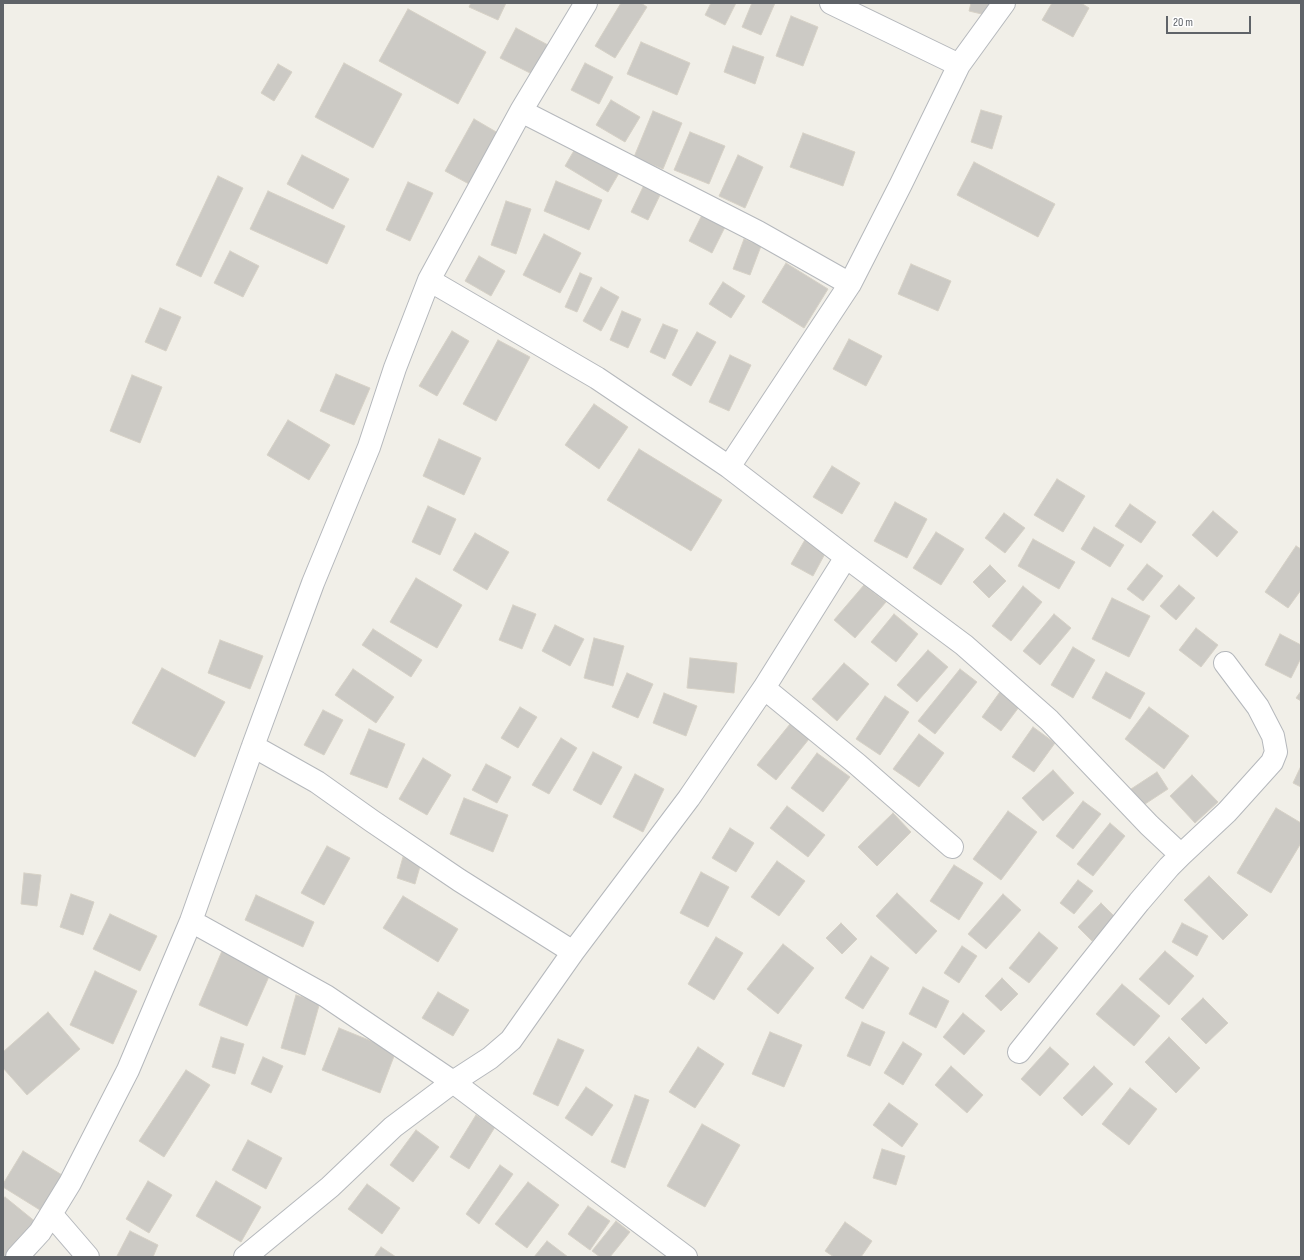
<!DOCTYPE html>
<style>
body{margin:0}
#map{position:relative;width:1304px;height:1260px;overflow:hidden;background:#f1efe8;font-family:"Sofia Sans Condensed",sans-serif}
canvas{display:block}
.frame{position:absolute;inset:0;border:4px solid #5f6368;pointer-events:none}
.scale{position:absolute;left:1166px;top:16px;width:85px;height:18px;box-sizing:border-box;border:2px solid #5f6368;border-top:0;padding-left:5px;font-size:12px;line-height:14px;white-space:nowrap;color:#5f6368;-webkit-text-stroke:3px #fff;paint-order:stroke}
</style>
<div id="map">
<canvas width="1304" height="1260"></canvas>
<div class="frame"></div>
<div class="scale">20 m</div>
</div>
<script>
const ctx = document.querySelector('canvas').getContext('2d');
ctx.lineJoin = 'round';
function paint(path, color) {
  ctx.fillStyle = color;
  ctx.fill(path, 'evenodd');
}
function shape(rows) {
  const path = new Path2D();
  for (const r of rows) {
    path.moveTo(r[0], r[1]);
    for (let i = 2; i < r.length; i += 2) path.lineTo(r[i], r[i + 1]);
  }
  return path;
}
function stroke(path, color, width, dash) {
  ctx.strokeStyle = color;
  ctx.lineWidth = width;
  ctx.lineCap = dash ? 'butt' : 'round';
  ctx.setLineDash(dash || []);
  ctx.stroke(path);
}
const building = shape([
 [471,3,506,3,498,20,469,7,471,3],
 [621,3,641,3,647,7,615,58,595,46,621,3],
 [711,3,736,3,725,25,705,15,711,3],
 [752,3,775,3,761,35,742,27,752,3],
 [971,3,993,3,990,16,969,11,971,3],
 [1052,3,1081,3,1089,8,1073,37,1042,20,1052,3],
 [408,9,486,52,458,104,379,61,408,9],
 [791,16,818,27,803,66,776,56,791,16],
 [516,28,548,45,532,74,500,58,516,28],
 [641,42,690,63,677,95,627,74,641,42],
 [733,46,764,57,755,84,724,72,733,46],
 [344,63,402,94,373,148,315,117,344,63],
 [585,63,613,77,599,104,571,90,585,63],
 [278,64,292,72,274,101,261,93,278,64],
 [611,100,640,117,625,142,596,125,611,100],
 [981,110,1002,116,992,149,971,142,981,110],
 [653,111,682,123,663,169,634,157,653,111],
 [474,119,498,133,469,184,445,171,474,119],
 [690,132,725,146,709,184,674,170,690,132],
 [803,133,855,152,843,186,790,167,803,133],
 [579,142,622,168,608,192,565,166,579,142],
 [302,155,349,179,333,209,287,184,302,155],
 [738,155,763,167,745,208,719,196,738,155],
 [974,162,1055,204,1038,237,957,195,974,162],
 [218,176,243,188,201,277,176,265,218,176],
 [556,181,602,200,589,230,544,211,556,181],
 [408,182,433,193,410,241,386,230,408,182],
 [644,185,661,193,648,220,631,212,644,185],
 [268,191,345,226,327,264,250,229,268,191],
 [506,201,531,209,516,254,491,245,506,201],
 [705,209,728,221,712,253,689,241,705,209],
 [544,234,581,253,560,293,523,275,544,234],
 [744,239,761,246,750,275,733,269,744,239],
 [230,251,259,266,243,297,214,283,230,251],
 [479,256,505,271,491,296,465,281,479,256],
 [786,263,828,289,804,328,762,302,786,263],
 [911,264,951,281,938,311,898,294,911,264],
 [580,273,592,278,577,312,565,307,580,273],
 [723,282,745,296,731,318,709,304,723,282],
 [601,287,619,297,601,331,583,321,601,287],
 [160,308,181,317,166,351,145,342,160,308],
 [622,311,641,319,628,348,610,340,622,311],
 [663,324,678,330,665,359,650,352,663,324],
 [452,331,469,341,437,396,419,386,452,331],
 [697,332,716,342,691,386,672,375,697,332],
 [849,339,882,356,866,386,833,369,849,339],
 [498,340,530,357,496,421,463,404,498,340],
 [730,355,751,365,729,411,709,402,730,355],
 [336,374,370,388,354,425,320,411,336,374],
 [132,375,162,387,140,443,110,431,132,375],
 [594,404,628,427,599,469,565,445,594,404],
 [288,420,330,445,309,480,267,455,288,420],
 [439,439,481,458,464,495,423,476,439,439],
 [639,449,722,500,691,551,607,500,639,449],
 [832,466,860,483,842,514,813,497,832,466],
 [1057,479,1085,496,1063,532,1034,515,1057,479],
 [895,502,927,519,907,558,874,541,895,502],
 [1130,504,1156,522,1141,543,1115,526,1130,504],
 [428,506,456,519,440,555,412,542,428,506],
 [1213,511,1238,532,1217,557,1192,535,1213,511],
 [1004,513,1025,528,1005,553,985,538,1004,513],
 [1094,527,1124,545,1110,567,1081,549,1094,527],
 [936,532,964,549,941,585,913,568,936,532],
 [475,533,509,552,487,590,453,570,475,533],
 [806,538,827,550,813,576,791,564,806,538],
 [1033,539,1075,562,1059,589,1018,566,1033,539],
 [1296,546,1301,549,1301,590,1288,608,1265,592,1296,546],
 [1147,564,1163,576,1143,601,1127,589,1147,564],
 [990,565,1006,581,989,598,973,582,990,565],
 [416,578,462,605,437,648,390,622,416,578],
 [864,585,886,602,855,638,834,620,864,585],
 [1179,585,1195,598,1176,620,1160,606,1179,585],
 [1023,586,1042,602,1011,641,992,626,1023,586],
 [1112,598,1150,616,1129,657,1092,639,1112,598],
 [513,605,536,614,522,649,499,640,513,605],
 [894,614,918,634,896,662,871,642,894,614],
 [1054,614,1071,628,1040,665,1023,651,1054,614],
 [555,625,584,639,570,666,542,651,555,625],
 [1196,628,1218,645,1201,667,1179,650,1196,628],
 [373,629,422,660,411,677,362,645,373,629],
 [1280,634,1301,645,1301,658,1291,678,1265,665,1280,634],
 [594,638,624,646,613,686,584,678,594,638],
 [220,640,263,656,250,689,208,673,220,640],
 [1073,647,1095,660,1073,698,1051,685,1073,647],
 [928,650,948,667,917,702,897,685,928,650],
 [690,658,737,663,734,693,687,688,690,658],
 [844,663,869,684,837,721,812,699,844,663],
 [162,668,225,702,195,757,132,723,162,668],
 [353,669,394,697,376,723,335,695,353,669],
 [960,669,977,682,935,734,918,721,960,669],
 [1106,672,1145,693,1130,719,1092,698,1106,672],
 [627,673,653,684,638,718,612,707,627,673],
 [1002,689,1022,703,1001,731,982,717,1002,689],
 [1301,691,1301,701,1296,698,1301,691],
 [664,693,697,706,686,736,653,723,664,693],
 [885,696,909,712,880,755,856,739,885,696],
 [520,707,537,717,518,748,501,738,520,707],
 [1149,707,1189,736,1164,769,1125,739,1149,707],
 [323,710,343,720,324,755,304,745,323,710],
 [790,724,809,739,776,780,757,765,790,724],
 [1033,727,1055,743,1034,772,1012,757,1033,727],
 [369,729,405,744,387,788,350,774,369,729],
 [919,734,944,753,919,787,893,769,919,734],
 [561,738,577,748,549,794,532,785,561,738],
 [593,752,622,767,601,805,573,790,593,752],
 [817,753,850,777,823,812,791,788,817,753],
 [423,758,451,775,427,815,399,799,423,758],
 [486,764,511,777,497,803,472,790,486,764],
 [1301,766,1301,787,1293,783,1301,766],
 [1053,770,1074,793,1043,821,1022,798,1053,770],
 [1157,772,1168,789,1142,806,1131,789,1157,772],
 [635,774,664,789,643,832,613,817,635,774],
 [1192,775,1218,802,1195,823,1170,796,1192,775],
 [464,798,508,815,493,852,450,834,464,798],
 [1083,801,1101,814,1073,849,1056,836,1083,801],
 [787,806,825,835,808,857,770,828,787,806],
 [1276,808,1301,823,1301,843,1271,893,1237,873,1276,808],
 [1008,811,1037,832,1001,880,973,859,1008,811],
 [893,813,911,832,877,866,858,847,893,813],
 [1110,823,1125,836,1093,876,1077,864,1110,823],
 [730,828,754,843,736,872,712,858,730,828],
 [327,846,350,858,324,905,301,893,327,846],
 [403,857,421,863,415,884,397,878,403,857],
 [777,861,805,881,779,916,751,897,777,861],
 [954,865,983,883,959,920,930,901,954,865],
 [701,872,729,887,708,927,680,913,701,872],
 [24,873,41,875,37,906,21,904,24,873],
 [1209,876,1248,915,1223,940,1184,900,1209,876],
 [1078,880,1093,891,1074,914,1060,903,1078,880],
 [897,893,937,931,916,954,876,916,897,893],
 [71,894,94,902,83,935,60,927,71,894],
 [1003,894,1021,910,986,949,968,934,1003,894],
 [256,895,314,922,303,947,245,920,256,895],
 [403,896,458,929,438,962,383,928,403,896],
 [1101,903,1116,918,1092,941,1078,927,1101,903],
 [110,914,157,936,140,971,93,949,110,914],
 [841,923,857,939,842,954,826,938,841,923],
 [1182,923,1208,936,1197,956,1172,942,1182,923],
 [1039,932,1058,948,1029,983,1009,968,1039,932],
 [716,937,743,953,714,1000,688,984,716,937],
 [783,944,814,968,778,1014,747,989,783,944],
 [962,946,977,956,959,983,944,973,962,946],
 [222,951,271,972,247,1026,199,1005,222,951],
 [1165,951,1194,976,1169,1005,1139,979,1165,951],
 [871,956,889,968,863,1009,845,998,871,956],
 [95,971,137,991,113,1044,70,1025,95,971],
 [1002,978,1018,994,1001,1011,985,996,1002,978],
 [1122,984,1160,1016,1134,1046,1096,1014,1122,984],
 [923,987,949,1001,936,1028,909,1014,923,987],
 [438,992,469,1010,453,1036,422,1018,438,992],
 [296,995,320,1002,305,1055,281,1048,296,995],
 [1203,998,1228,1023,1206,1044,1181,1019,1203,998],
 [48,1012,80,1049,27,1095,3,1068,3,1052,48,1012],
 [963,1013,985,1031,964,1055,943,1037,963,1013],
 [862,1022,885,1032,870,1066,847,1056,862,1022],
 [339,1028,396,1051,380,1093,322,1070,339,1028],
 [770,1032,802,1045,784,1087,752,1074,770,1032],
 [221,1037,244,1044,235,1074,212,1067,221,1037],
 [1169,1037,1200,1068,1176,1093,1145,1062,1169,1037],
 [558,1039,584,1050,558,1106,533,1094,558,1039],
 [903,1042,922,1054,903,1085,884,1073,903,1042],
 [698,1047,724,1064,695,1108,669,1092,698,1047],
 [1050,1047,1069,1064,1040,1096,1021,1079,1050,1047],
 [263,1057,283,1066,271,1093,251,1084,263,1057],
 [951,1066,983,1095,967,1113,935,1085,951,1066],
 [1094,1066,1113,1084,1082,1116,1063,1098,1094,1066],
 [186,1070,210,1085,164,1157,139,1141,186,1070],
 [586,1087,613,1105,592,1136,565,1118,586,1087],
 [1130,1088,1157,1109,1129,1145,1102,1124,1130,1088],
 [635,1095,649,1100,625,1168,611,1162,635,1095],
 [889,1103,918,1124,902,1147,873,1125,889,1103],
 [476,1115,495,1127,469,1169,450,1157,476,1115],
 [702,1124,740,1145,705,1207,667,1186,702,1124],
 [416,1130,439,1147,413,1182,390,1165,416,1130],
 [248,1140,282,1158,266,1189,232,1170,248,1140],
 [882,1149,905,1156,896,1185,873,1178,882,1149],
 [23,1151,62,1175,40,1210,3,1187,3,1184,23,1151],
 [500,1165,513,1174,479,1224,466,1214,500,1165],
 [148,1181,172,1195,149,1233,126,1219,148,1181],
 [216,1181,261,1207,241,1242,196,1216,216,1181],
 [528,1182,559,1205,527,1248,495,1224,528,1182],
 [367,1184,400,1208,382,1234,348,1209,367,1184],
 [5,1197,37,1223,11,1257,3,1257,3,1199,5,1197],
 [588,1206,610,1221,590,1250,568,1234,588,1206],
 [616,1221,630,1232,610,1257,600,1257,592,1251,616,1221],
 [845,1222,872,1241,861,1257,834,1257,825,1251,845,1222],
 [130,1231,158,1245,153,1257,117,1256,130,1231],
 [547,1241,568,1257,534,1257,547,1241],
 [381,1247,396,1257,374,1257,381,1247]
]);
paint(building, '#cccac5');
stroke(building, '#d6d1c6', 1);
const street = shape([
 [831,3,959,65],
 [521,111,758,232,850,284],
 [429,280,597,378,729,467,850,284,901,184,959,65,1004,3],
 [729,467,846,557,964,645,1049,720,1149,825,1181,855,1227,812,1272,762,1276,752,1273,736,1258,707,1225,663],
 [764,688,857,764,952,847],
 [253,746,317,782,372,821,459,880,573,952],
 [191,921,326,996,453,1082,686,1257],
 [1019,1052,1139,902,1169,867,1181,855],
 [51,1214,88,1257],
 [17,1257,40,1232,70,1183,128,1070,191,921,253,746,313,583,369,447,395,368,429,280,521,111,586,3],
 [245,1257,330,1187,393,1127,453,1082,490,1058,511,1040,573,952,689,798,764,688,846,557]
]);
stroke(street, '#b5b8bc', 24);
stroke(street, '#fff', 22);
</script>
